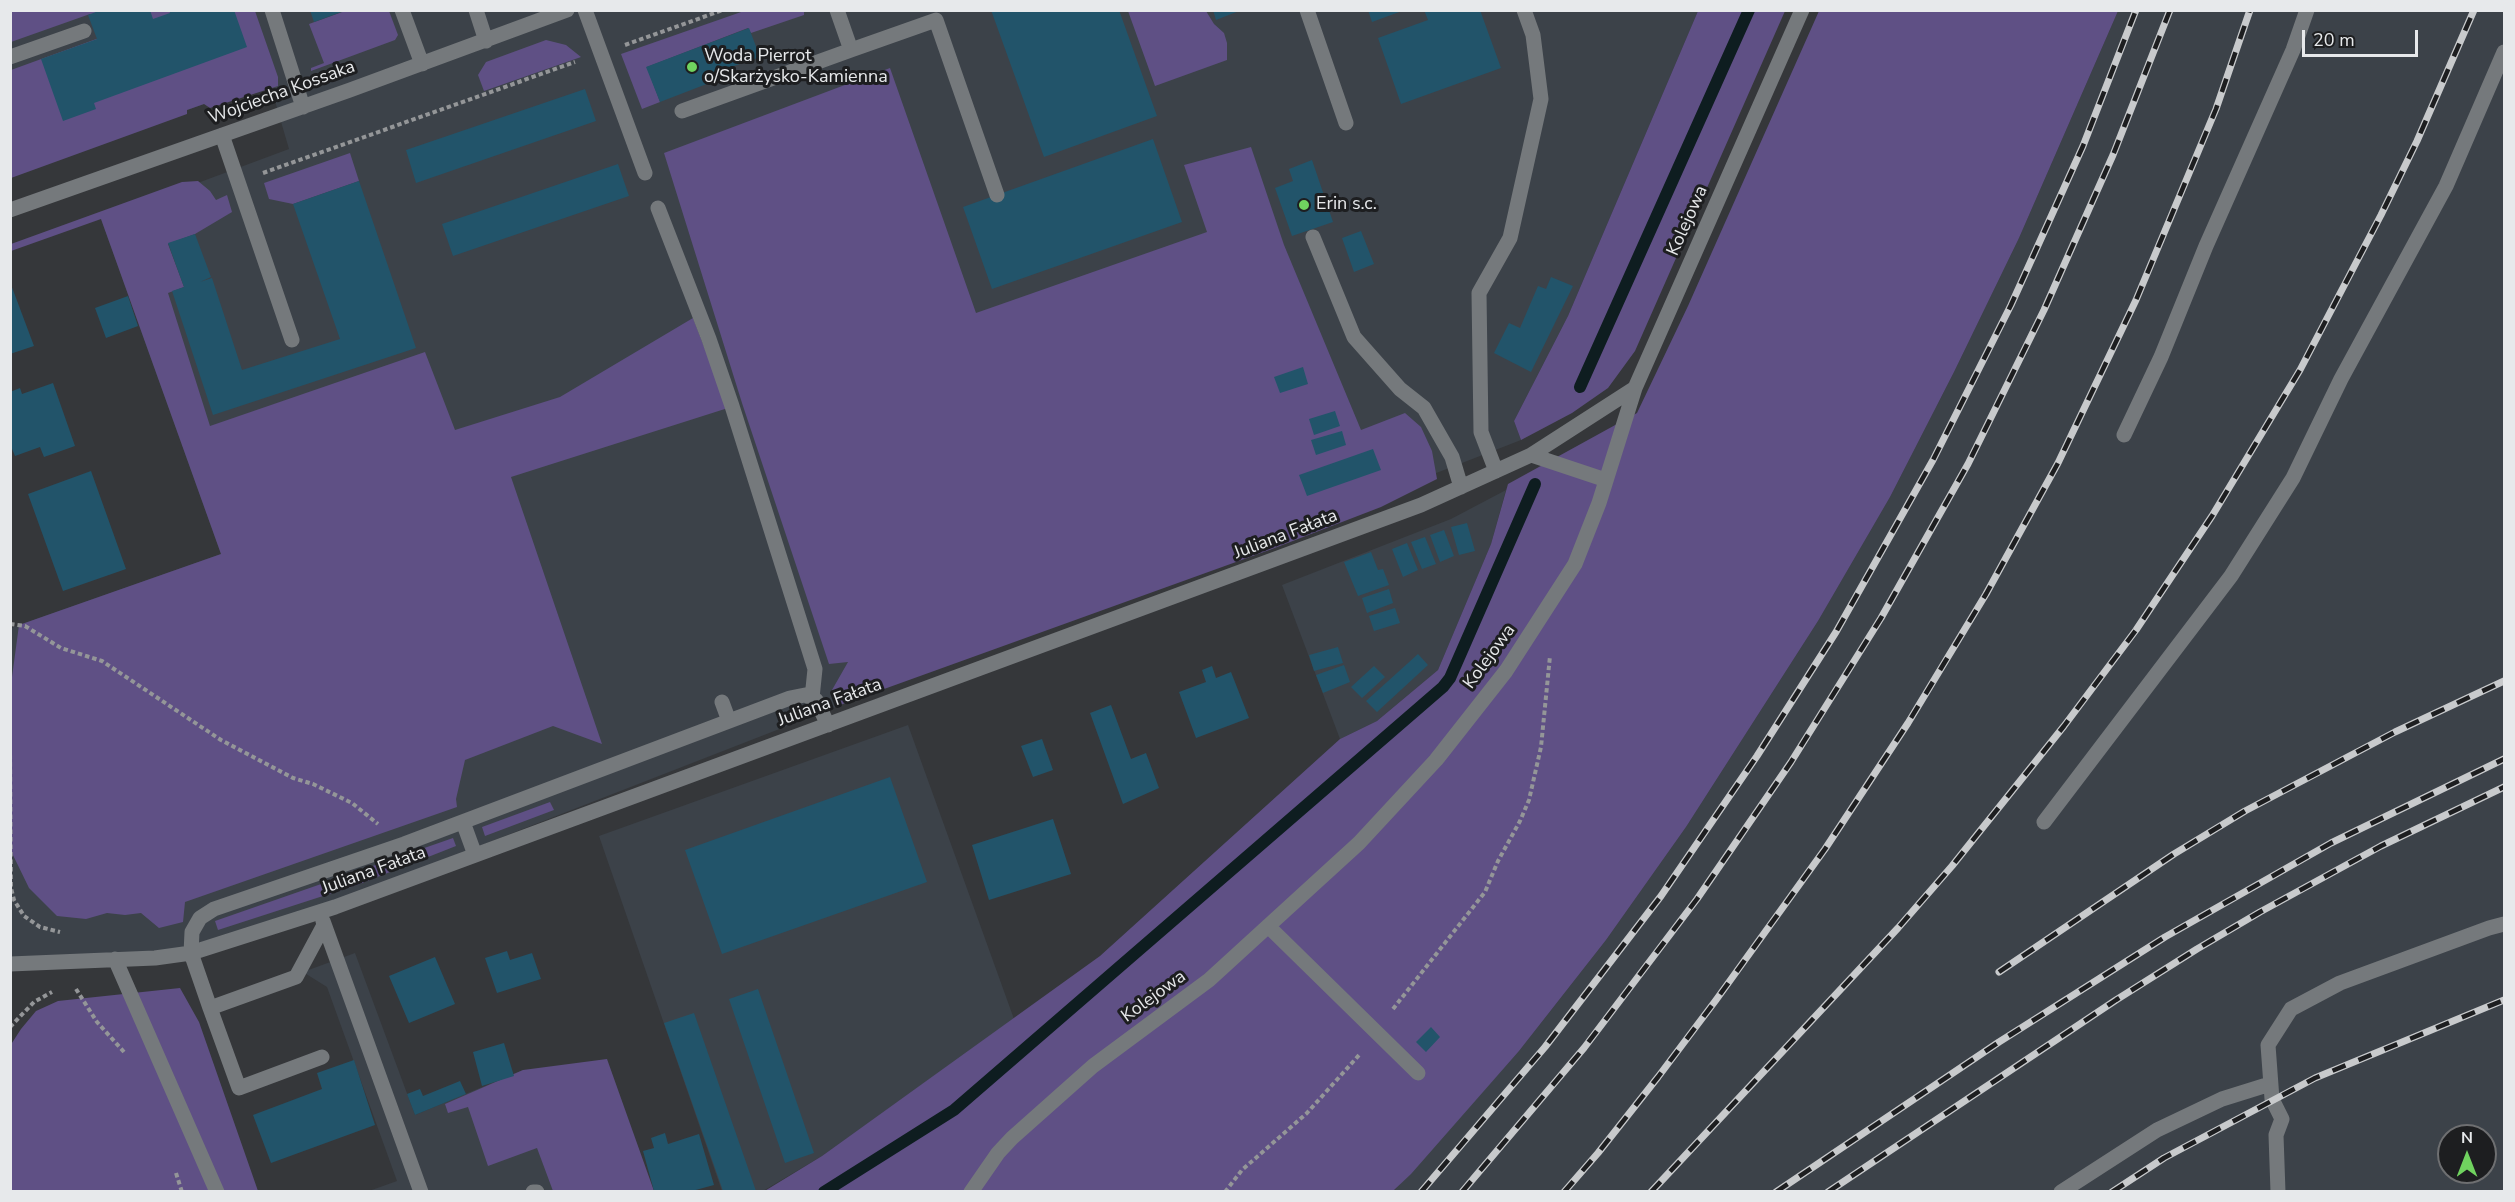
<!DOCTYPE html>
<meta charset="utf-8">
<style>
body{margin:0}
#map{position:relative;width:2515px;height:1202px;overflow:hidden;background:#35373a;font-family:"Nunito Sans",sans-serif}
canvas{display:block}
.frame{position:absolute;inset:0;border:12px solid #e7e9eb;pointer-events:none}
.north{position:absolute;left:2437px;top:1124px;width:60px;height:60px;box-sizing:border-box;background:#1d1e20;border:2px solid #6e6f71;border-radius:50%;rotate:0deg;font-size:16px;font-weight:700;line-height:24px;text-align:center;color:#e7e9eb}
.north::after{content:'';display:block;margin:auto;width:21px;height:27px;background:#70d35f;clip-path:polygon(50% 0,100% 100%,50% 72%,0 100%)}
.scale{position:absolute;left:2302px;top:30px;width:116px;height:27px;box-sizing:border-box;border:3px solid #e7e9eb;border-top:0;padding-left:8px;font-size:18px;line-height:21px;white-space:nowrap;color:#e7e9eb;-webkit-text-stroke:4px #1d1e20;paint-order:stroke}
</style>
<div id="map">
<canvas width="2515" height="1202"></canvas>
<div class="frame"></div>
<div class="north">N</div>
<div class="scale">20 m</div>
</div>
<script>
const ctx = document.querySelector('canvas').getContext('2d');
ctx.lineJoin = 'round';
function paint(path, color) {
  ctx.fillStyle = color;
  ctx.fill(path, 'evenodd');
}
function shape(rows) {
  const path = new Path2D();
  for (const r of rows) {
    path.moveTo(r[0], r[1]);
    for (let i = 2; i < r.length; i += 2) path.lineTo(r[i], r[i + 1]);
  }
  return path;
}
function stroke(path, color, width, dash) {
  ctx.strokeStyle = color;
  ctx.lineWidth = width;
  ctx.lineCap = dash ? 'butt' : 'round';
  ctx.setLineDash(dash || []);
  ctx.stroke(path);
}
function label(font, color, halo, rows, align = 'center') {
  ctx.font = font + ' "Nunito Sans",sans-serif';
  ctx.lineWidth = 6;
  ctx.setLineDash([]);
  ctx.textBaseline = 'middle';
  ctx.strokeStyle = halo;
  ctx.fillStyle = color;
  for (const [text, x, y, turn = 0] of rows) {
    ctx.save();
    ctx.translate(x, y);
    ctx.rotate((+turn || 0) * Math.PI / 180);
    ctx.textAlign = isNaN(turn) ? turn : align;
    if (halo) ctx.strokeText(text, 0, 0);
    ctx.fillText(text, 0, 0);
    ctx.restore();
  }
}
paint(shape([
 [10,11,1698,11,1568,316,1514,421,1521,440,315,910,168,952,11,959,11,628,221,554,101,219,289,149,270,84,204,104,11,174],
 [2118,11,2504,11,2504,1191,1393,1192,1519,1051,1606,940,1686,827,1818,621,1890,497,1954,372,2019,238],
 [2449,1136,2485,1136,2485,1172,2449,1172],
 [1506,490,1491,544,1438,670,1377,721,1340,739,1282,585,1451,519],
 [908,725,1014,1019,822,1156,763,1191,722,1191,599,836],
 [355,953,415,1115,523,1070,567,1191,369,1191,397,1181,327,987,303,972]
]), '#3c4249');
paint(shape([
 [11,11,255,11,278,77,278,86,210,108,204,104,187,110,187,114,11,178,11,70,99,38,90,14,11,42],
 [345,11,389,11,398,35,395,40,311,71,311,68,324,63,309,24],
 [744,11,804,11,804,15,751,33,748,28,647,67,660,102,642,109,621,54],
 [1128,11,1206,11,1214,24,1224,33,1227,43,1227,60,1155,86],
 [1698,11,1785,11,1635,351,1608,388,1572,413,1521,440,1514,421,1568,316],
 [1819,11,2118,11,2019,238,1954,372,1890,497,1818,621,1686,827,1606,940,1519,1051,1411,1174,1393,1191,763,1192,822,1156,1100,956,1340,739,1377,721,1438,670,1491,544,1508,484,1637,413,1688,306],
 [546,40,566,45,581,57,484,91,478,75,486,62],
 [890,68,976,313,1207,232,1184,165,1251,147,1284,245,1361,430,1405,413,1421,427,1432,451,1437,479,1381,507,1272,549,837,706,832,690,848,662,829,664,742,403,664,153],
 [350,153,359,181,293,204,269,199,264,183],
 [198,181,210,191,216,200,227,195,232,212,195,234,168,244,184,287,168,293,210,426,425,352,455,430,560,397,693,318,728,408,511,477,602,744,553,726,465,760,456,799,457,807,185,902,183,922,159,928,141,913,125,915,107,913,86,919,57,916,29,888,11,851,12,677,19,625,221,554,101,219,11,251,11,244,182,182],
 [550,802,554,810,485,836,482,827],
 [453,838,456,846,357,885,218,930,215,921],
 [180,988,199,1022,258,1191,11,1191,10,1046,21,1029,36,1011,58,1001],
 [607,1059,654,1191,553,1191,537,1148,488,1166,468,1107,448,1113,445,1104,523,1070]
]), '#5f5085');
stroke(shape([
 [1580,387,1749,10],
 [824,1192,954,1110,1443,687,1450,678,1535,484]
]), '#0e1d20', 12);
paint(shape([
 [101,10,150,10,153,19,170,13,169,10,234,10,247,47,94,103,96,109,63,121,41,59,97,39,88,15],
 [310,10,344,10,344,11,314,22],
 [991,10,1119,10,1157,116,1044,157],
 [1213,10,1239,10,1239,11,1216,20],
 [1368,10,1402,10,1402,11,1372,22],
 [1424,10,1480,10,1501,68,1401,104,1378,38,1428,20],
 [749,28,760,57,728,68,730,75,660,102,646,67],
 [585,89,596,121,416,183,406,150],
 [1153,139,1182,222,992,289,963,207],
 [1312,160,1333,222,1292,236,1275,188,1293,181,1289,169],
 [618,164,629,196,453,256,442,224],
 [359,181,416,348,213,415,172,291,184,287,168,243,195,234,211,277,200,282,212,278,242,370,340,339,293,204],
 [1361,231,1374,264,1354,272,1342,238],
 [1551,277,1573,286,1531,372,1494,353,1509,323,1520,328,1538,286,1546,289],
 [10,282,34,346,10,354],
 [128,296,138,326,106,338,95,308],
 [1303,367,1308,384,1280,393,1274,377],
 [53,383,75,446,44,457,40,447,15,456,10,444,10,392,20,388,22,394],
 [1335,411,1340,426,1314,435,1309,419],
 [1342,431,1346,445,1316,455,1311,440],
 [1373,449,1381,470,1307,496,1299,475],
 [91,471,126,569,63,591,28,494],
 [1467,523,1475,551,1459,555,1451,527],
 [1444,530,1454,556,1440,562,1430,535],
 [1425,537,1436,564,1422,569,1411,542],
 [1407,543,1418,570,1403,577,1392,549],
 [1371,552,1378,570,1383,569,1389,585,1358,596,1344,562],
 [1389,589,1393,603,1367,613,1362,598],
 [1395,608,1400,623,1374,631,1369,616],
 [1338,647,1343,663,1314,671,1309,655],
 [1418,654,1428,665,1377,712,1366,701],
 [1344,665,1350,682,1323,693,1316,675],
 [1212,666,1216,678,1231,672,1249,718,1196,738,1179,692,1206,682,1202,670],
 [1374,666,1385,677,1362,698,1351,687],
 [1111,705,1131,759,1146,753,1159,788,1123,804,1090,713],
 [1042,739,1053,770,1033,777,1021,746],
 [890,777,927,882,722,954,685,850],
 [1053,819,1071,874,989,900,972,845],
 [507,951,510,960,532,953,541,979,497,993,485,958],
 [435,957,455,1004,409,1023,389,976],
 [758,989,814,1153,785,1163,729,999],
 [694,1013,756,1191,723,1191,664,1023],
 [1431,1027,1440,1037,1426,1052,1416,1042],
 [504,1043,514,1076,482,1086,473,1052],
 [354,1060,375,1125,271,1163,253,1115,322,1089,317,1073],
 [460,1081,466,1094,415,1115,407,1094,420,1089,423,1096],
 [665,1133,668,1144,699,1134,714,1185,692,1191,654,1191,643,1151,654,1148,651,1138]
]), '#22546a');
stroke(shape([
 [625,45,723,10],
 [263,173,575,62],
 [10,624,25,626,61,648,102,661,221,740,293,778,313,784,352,803,378,824],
 [10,747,11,888,14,900,24,916,40,927,60,932],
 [76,989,97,1022,124,1052],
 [1393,1009,1485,892,1498,861,1520,821,1529,800,1541,747,1550,656],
 [10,1027,34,1002,52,992],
 [176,1173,182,1192],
 [1225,1192,1242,1170,1307,1113,1360,1054]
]), '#949698', 4, [4.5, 3]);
stroke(shape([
 [272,10,303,107],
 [402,10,422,64],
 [476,10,486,41],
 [585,10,645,173],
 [837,10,851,50,936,20,997,195],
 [1307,10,1346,123],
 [10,57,84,31],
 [682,111,851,50],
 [222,135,292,340],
 [658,208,709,339,732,406,815,669,812,698],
 [10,210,350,90,567,10],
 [1313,237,1354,337,1400,389,1424,408,1452,457,1461,487],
 [2124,435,2161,357,2206,246,2293,50,2307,10],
 [1531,455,1606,480],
 [1496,471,1481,432,1479,293,1510,238,1541,99,1533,35,1524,10],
 [722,702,729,721],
 [463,822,475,855],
 [2044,822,2231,576,2293,478,2341,379,2446,186,2504,52],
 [323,921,421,1192],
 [324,925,296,977,210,1008,191,953,192,932,200,918,214,909,404,844,790,698,805,695,816,700,828,725],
 [1268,926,1418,1073],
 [115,959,217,1192],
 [10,964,155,958,191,953,335,907,1421,505,1531,455,1635,388],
 [210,1008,239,1088,322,1057],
 [533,1192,537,1192],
 [971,1192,998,1153,1012,1138,1093,1066,1209,980,1359,843,1436,760,1506,671,1575,564,1599,503,1635,388,1802,10],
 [2061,1192,2157,1130,2222,1099,2270,1084],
 [2278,1192,2276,1135,2282,1119,2272,1099,2268,1045,2291,1009,2340,983,2489,928,2504,924]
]), '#75797c', 15);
const rail = shape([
 [1999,972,2174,854,2245,811,2395,732,2504,681],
 [1421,1192,1545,1047,1661,896,1757,756,1836,632,1933,460,2011,305,2083,146,2136,10],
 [1462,1192,1584,1048,1697,899,1791,762,1881,618,1968,464,2044,310,2113,155,2170,10],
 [1564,1192,1598,1153,1658,1077,1716,1000,1825,849,1908,723,1986,594,2058,463,2136,300,2216,109,2250,10],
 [1651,1192,1898,928,1952,866,2064,726,2136,630,2212,516,2300,370,2381,215,2417,141,2474,10],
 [1776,1192,1999,1042,2165,937,2331,843,2504,759],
 [1828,1192,2116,1000,2197,949,2260,912,2381,846,2504,787],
 [2112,1192,2164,1158,2315,1078,2504,1000]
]);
stroke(rail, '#c8cacc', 7);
stroke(rail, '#1d1e20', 4.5, [14]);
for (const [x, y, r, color] of [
 [692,67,6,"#70d35f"],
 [1304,205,6,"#70d35f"]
]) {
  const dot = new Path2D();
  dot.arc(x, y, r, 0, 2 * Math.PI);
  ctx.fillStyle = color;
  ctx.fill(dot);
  stroke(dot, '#1d1e20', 2);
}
label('18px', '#e7e9eb', '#1d1e20', [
 ["Woda Pierrot",704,57],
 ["o/Skarżysko-Kamienna",704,78],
 ["Erin s.c.",1316,205]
], 'left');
label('18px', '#e7e9eb', '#1d1e20', [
 ["Wojciecha Kossaka",282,93,-20],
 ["Kolejowa",1688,221,-66],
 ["Juliana Fałata",1286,535,-21],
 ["Kolejowa",1490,657,-54],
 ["Juliana Fałata",830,703,-20],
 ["Juliana Fałata",374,871,-20],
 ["Kolejowa",1154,997,-36]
]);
</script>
